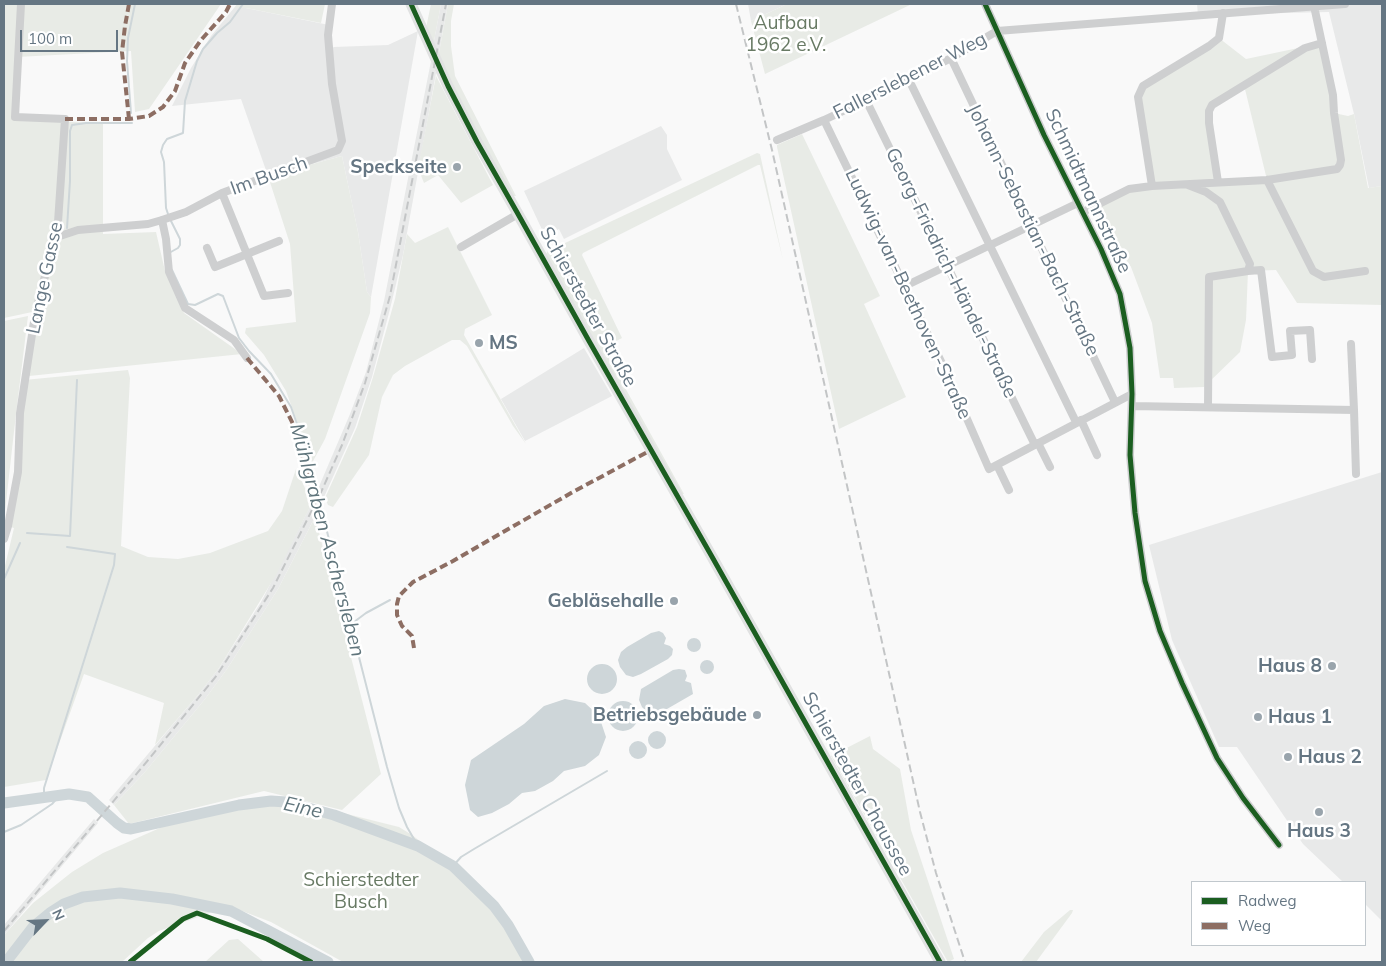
<!DOCTYPE html>
<meta charset="utf-8">
<style>
body{margin:0}
#map{position:relative;width:1386px;height:966px;overflow:hidden;background:#f9f9f9;font-family:Mulish,sans-serif}
canvas{display:block}
.frame{position:absolute;inset:0;border:5px solid #657683;pointer-events:none}
.legend{position:absolute;left:1191px;top:881px;width:175px;height:65px;box-sizing:border-box;background:#fff;border:1px solid #c1c8cd;margin:0;padding:6px 9px;list-style:none;font-size:15px;color:#657683}
.legend li{display:flex;align-items:center;gap:10px;height:25px}
.legend b{width:25px;border:1px solid #c1c8cd}
.north{position:absolute;left:20px;top:896px;width:50px;height:50px;-webkit-text-stroke:4px #fff;paint-order:stroke;rotate:65deg;font-size:14px;font-weight:700;line-height:20px;text-align:center;color:#657683}
.north::after{content:'';display:block;margin:auto;width:18px;height:22px;background:#657683;clip-path:polygon(50% 0,100% 100%,50% 72%,0 100%)}
.scale{position:absolute;left:20px;top:30px;width:98px;height:22px;box-sizing:border-box;border:2px solid #657683;border-top:0;padding-left:6px;font-size:15px;line-height:18px;white-space:nowrap;color:#657683;-webkit-text-stroke:4px #fff;paint-order:stroke}
</style>
<div id="map">
<canvas width="1386" height="966"></canvas>
<div class="frame"></div>
<ul class="legend">
<li><b style="height:6px;background:#1b5e20"></b>Radweg</li>
<li><b style="height:6px;background:#8d6e63"></b>Weg</li>
</ul>
<div class="north">N</div>
<div class="scale">100 m</div>
</div>
<script>
const ctx = document.querySelector('canvas').getContext('2d');
ctx.lineJoin = 'round';
function paint(path, color) {
  ctx.fillStyle = color;
  ctx.fill(path, 'evenodd');
}
function shape(rows) {
  const path = new Path2D();
  for (const r of rows) {
    if (r.length === 3) {
      path.moveTo(r[0] + r[2], r[1]);
      path.arc(r[0], r[1], r[2], 0, 2 * Math.PI);
      continue;
    }
    path.moveTo(r[0], r[1]);
    for (let i = 2; i < r.length; i += 2) path.lineTo(r[i], r[i + 1]);
  }
  return path;
}
function stroke(path, color, width, dash) {
  ctx.strokeStyle = color;
  ctx.lineWidth = width;
  ctx.lineCap = dash ? 'butt' : 'round';
  ctx.setLineDash(dash || []);
  ctx.stroke(path);
}
function label(font, color, halo, rows, align = 'center') {
  ctx.font = font + ' Mulish,sans-serif';
  ctx.lineWidth = 5;
  ctx.setLineDash([]);
  ctx.textBaseline = 'middle';
  ctx.strokeStyle = halo;
  ctx.fillStyle = color;
  for (const [text, x, y, turn = 0] of rows) {
    ctx.save();
    ctx.translate(x, y);
    ctx.rotate((+turn || 0) * Math.PI / 180);
    ctx.textAlign = isNaN(turn) ? turn : align;
    if (halo) ctx.strokeText(text, 0, 0);
    ctx.fillText(text, 0, 0);
    ctx.restore();
  }
}
paint(shape([
 [441,4,448,4,438,58,433,46],
 [748,4,787,4,751,21],
 [1197,4,1382,4,1382,186,1369,188,1354,114,1329,12,1198,15],
 [234,8,246,8,329,25,329,49,334,47,388,45,418,31,371,297,367,292,358,232,342,156,268,176,241,99,172,106,191,68,211,36],
 [431,61,436,73,403,255,390,309,372,377,355,428,315,517,278,589,227,669,205,699,144,773,114,805,109,800,198,695,219,668,261,602,312,503,350,414,366,372,384,301],
 [661,126,667,135,667,149,682,180,564,239,559,229,545,236,524,191],
 [584,348,612,396,525,441,501,399],
 [1382,472,1382,921,1365,904,1365,882,1343,882,1303,844,1237,747,1219,747,1172,640,1149,545],
 [94,819,98,823,4,935,4,925]
]), '#e8e9e9');
paint(shape([
 [4,4,221,4,149,109,135,112,131,51,17,57,14,120,103,123,103,234,156,232,165,271,184,313,242,354,29,376,37,311,4,318],
 [237,4,325,4,321,23,246,8,234,8],
 [431,4,441,4,433,46,426,28],
 [448,4,454,4,451,21,451,46,455,76,516,196,512,196,480,143,438,58],
 [787,4,912,4,765,74,751,21],
 [1219,38,1246,59,1322,43,1334,113,1348,116,1354,114,1368,188,1382,186,1382,305,1297,303,1276,270,1248,271,1246,320,1240,352,1204,387,1174,388,1173,378,1160,378,1152,323,1131,267,1091,208,1129,189,1152,186,1138,97,1143,86],
 [1244,85,1267,180,1218,182,1209,111],
 [436,76,493,185,461,203,438,175,424,183,418,168],
 [802,134,880,296,864,304,906,397,839,429,777,147,777,145],
 [757,153,760,154,783,260,760,165,758,165,583,253,582,255,622,338,603,348,684,494,679,494,545,255,548,251],
 [342,156,358,232,367,292,371,297,370,313,325,439,312,463,286,391,264,355,245,333,246,328,296,322,290,244,268,176],
 [448,227,492,315,465,329,464,335,526,444,513,426,467,346,460,340,452,340,405,366,393,375,382,397,369,455,333,507,328,505,325,498,357,427,373,377,395,299,407,234,415,243],
 [28,316,16,414,4,520,4,321],
 [128,370,130,378,121,546,148,557,178,559,210,553,268,531,282,511,296,469,312,503,276,575,219,668,198,695,155,745,164,703,84,674,46,780,4,787,4,570,14,528,8,526,18,472,24,380],
 [315,517,381,774,342,810,264,791,129,824,114,805,144,773,205,699,227,669,278,589],
 [870,736,873,749,900,769,911,830,954,959,948,962,831,756],
 [272,801,299,802,399,827,412,835,447,862,484,894,511,929,527,962,343,962,271,922,229,906,159,931,148,938,122,962,4,962,4,935,33,903,72,872,103,853,178,820,222,807],
 [1070,910,1073,910,1072,913,1036,962,1021,962,1044,932],
 [238,939,264,962,205,962,229,940]
]), '#e8ebe6');
paint(shape([
 [659,631,663,633,666,638,664,644,670,646,673,649,672,655,668,659,641,674,633,677,626,675,620,667,618,660,621,652,627,647,651,633],
 [694,645,7],
 [707,667,7],
 [602,679,15],
 [679,669,685,670,687,676,685,681,691,683,693,694,660,713,647,712,642,707,639,700,641,689,673,670],
 [565,699,585,703,599,716,606,737,599,755,585,766,564,771,553,781,535,791,522,793,509,804,492,813,478,817,470,810,465,785,471,760,524,724,544,706],
 [623,716,15],
 [657,740,9],
 [638,750,9]
]), '#ced6d9');
stroke(shape([
 [131,113,127,61,128,38,135,4],
 [168,214,166,208,164,162,161,152,163,145,167,139,183,133,185,101,197,61,203,49,217,33,230,22,243,4],
 [67,228,70,181,70,131,72,125,86,123,132,123],
 [169,253,178,248,180,245,180,239,170,219],
 [172,270,188,304,195,305,218,294,223,296,239,338,249,351,271,374,291,407,306,449,387,767,399,808,407,827,418,846],
 [27,533,70,536,77,380],
 [4,579,20,543],
 [350,625,366,613,390,600],
 [44,798,44,788,114,565,115,554,67,547],
 [4,832,21,825,52,804,59,796],
 [453,866,461,857,474,849,607,771]
]), '#ced6d9', 2);
stroke(shape([
 [4,803,69,794,88,797,117,823,124,828,131,829,239,805,271,801,286,802,334,815,418,846,453,866,494,906,508,925,529,962],
 [6,962,33,927,50,913,64,904,83,897,120,893,172,899,231,911,328,962]
]), '#ced6d9', 11);
stroke(shape([
 [985,4,1044,135,1101,249,1120,294,1130,348,1132,394,1130,455,1135,513,1145,581,1160,631,1182,683,1217,758,1243,798,1279,845],
 [951,58,1115,402],
 [909,80,1076,422],
 [866,100,1035,445],
 [824,120,950,380,989,469,1132,394],
 [777,140,824,120,909,80,951,58,997,31,1345,4],
 [1267,180,1313,271,1324,277,1365,271],
 [1218,182,1209,123,1209,111,1212,105,1305,48,1322,43],
 [1188,185,1206,192,1220,202,1250,264,1248,271,1209,277,1208,407],
 [1152,186,1138,97,1143,86,1209,46,1219,38,1223,13],
 [222,193,264,296,288,293],
 [1083,212,1129,189,1152,186,1267,180,1337,169,1340,165,1341,160,1334,113,1333,95,1314,6],
 [162,220,166,239,169,272,185,308,234,340,247,358],
 [57,237,78,230,148,224,162,220,186,212,222,193,338,150,342,141,332,84,328,35,332,4],
 [461,247,518,214],
 [207,248,215,267,279,241],
 [1248,271,1261,270,1272,357,1292,355,1290,331,1310,330,1312,359],
 [905,286,1078,203],
 [1132,406,1354,410,1351,344],
 [1354,410,1356,474],
 [1081,420,1097,455],
 [1038,443,1050,467],
 [997,465,1009,490],
 [4,539,8,526,18,472,20,413,35,315,53,245,57,237,65,119,15,117,21,4]
]), '#cecfd0', 8);
stroke(shape([
 [411,4,448,86,477,142,518,214,589,341,711,555,940,962]
]), '#e1e2e2', 11);
stroke(shape([
 [736,4,772,150,920,812,936,873,965,962],
 [4,931,149,759,217,675,273,588,322,490,342,445,365,383,390,296,446,4]
]), '#c3c5c6', 2, [8, 4]);
stroke(shape([
 [129,4,125,26,122,52,129,119],
 [65,119,129,119,149,116,163,107,175,91,185,63,201,40,226,12,230,4],
 [247,358,279,396,293,424,311,486],
 [414,648,412,636,402,626,397,615,397,604,399,596,413,582,453,561,571,493,651,450]
]), '#8d6e63', 4, [8, 4]);
stroke(shape([
 [411,4,448,86,477,142,518,214,589,341,711,555,940,962],
 [985,4,1044,135,1101,249,1120,294,1130,348,1132,394,1130,455,1135,513,1145,581,1160,631,1182,683,1217,758,1243,798,1279,845],
 [130,962,183,919,197,913,267,939,311,962]
]), '#1b5e20', 5);
for (const [x, y, r, color] of [
 [457,167,5,"#99a4ac"],
 [479,343,5,"#99a4ac"],
 [674,601,5,"#99a4ac"],
 [1332,666,5,"#99a4ac"],
 [757,715,5,"#99a4ac"],
 [1258,717,5,"#99a4ac"],
 [1288,757,5,"#99a4ac"],
 [1319,812,5,"#99a4ac"]
]) {
  const dot = new Path2D();
  dot.arc(x, y, r, 0, 2 * Math.PI);
  ctx.fillStyle = color;
  ctx.fill(dot);
  stroke(dot, '#fff', 2);
}
label('19px', '#687a64', '#fff', [
 ["Aufbau",786,23],
 ["1962 e.V.",786,45],
 ["Schierstedter",361,880],
 ["Busch",361,902]
]);
label('19px', '#657683', '#fff', [
 ["Fallerslebener Weg",910,76,-27],
 ["Im Busch",269,176,-20],
 ["Schmidtmannstraße",1088,191,65],
 ["Johann-Sebastian-Bach-Straße",1033,230,64],
 ["Georg-Friedrich-Händel-Straße",951,273,64],
 ["Lange Gasse",45,278,-78],
 ["Ludwig-van-Beethoven-Straße",908,294,65],
 ["Schierstedter Straße",588,307,61],
 ["Schierstedter Chaussee",857,784,61]
]);
label('bold 19px', '#657683', '#fff', [
 ["Speckseite",447,167],
 ["MS",489,343,"left"],
 ["Gebläsehalle",664,601],
 ["Haus 8",1322,666],
 ["Betriebsgebäude",747,715],
 ["Haus 1",1268,717,"left"],
 ["Haus 2",1298,757,"left"],
 ["Haus 3",1319,831,"center"]
], 'right');
label('italic 20px', '#60757c', '#fff', [
 ["Mühlgraben Aschersleben",327,540,75],
 ["Eine",303,808,13]
]);
</script>
